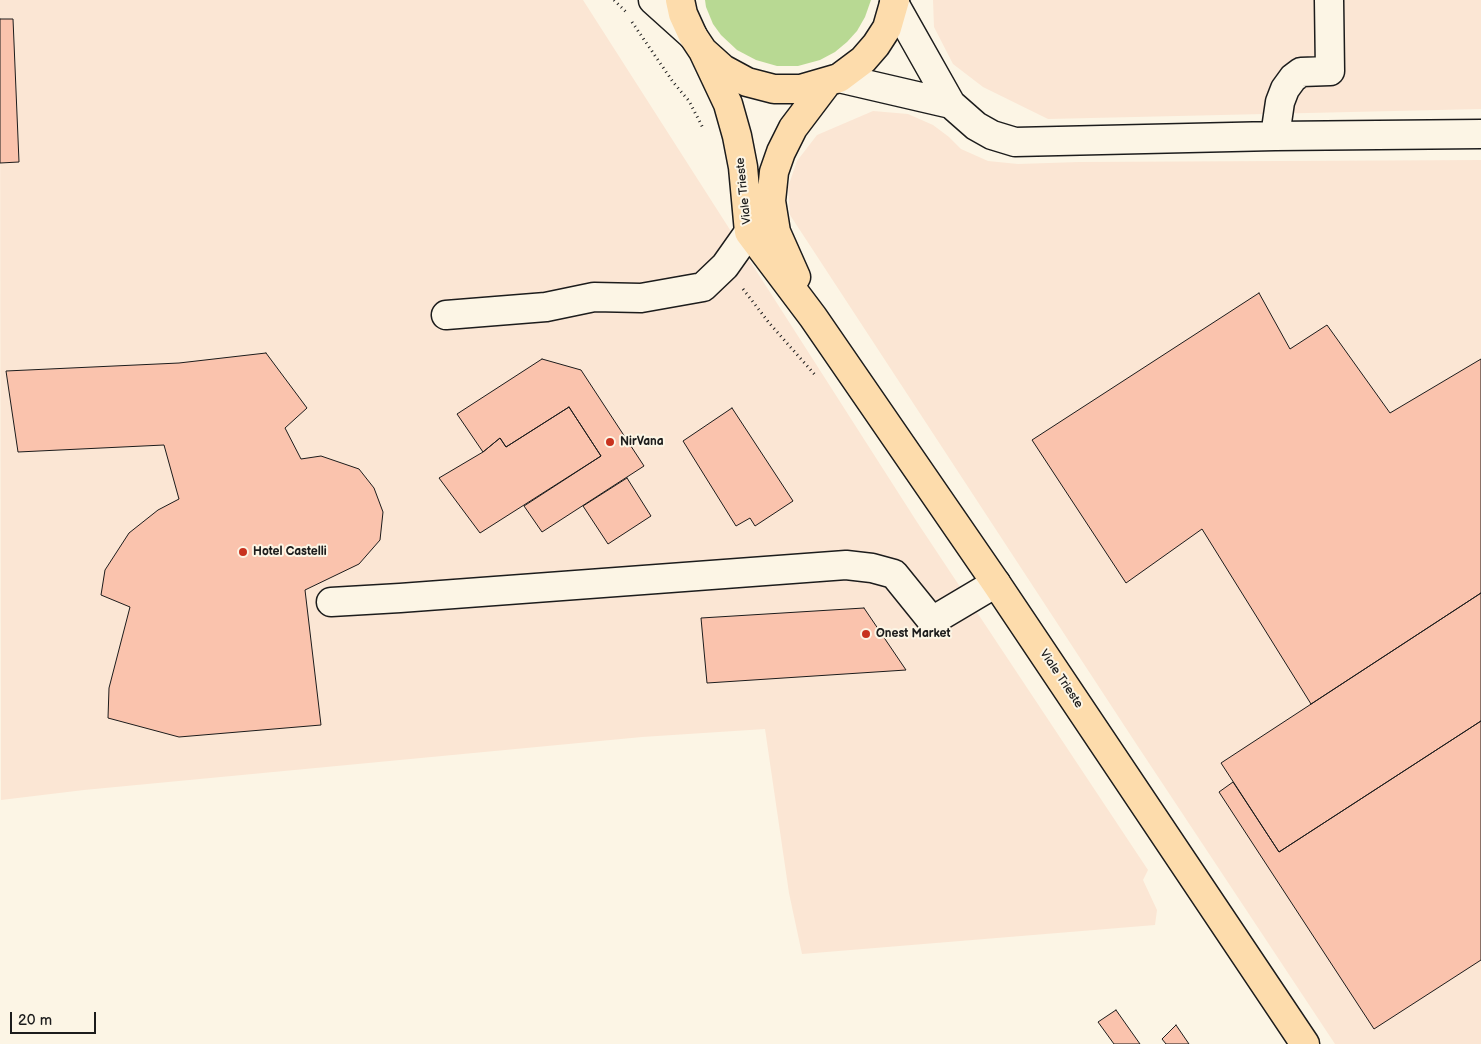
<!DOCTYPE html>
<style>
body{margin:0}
#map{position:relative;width:1481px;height:1044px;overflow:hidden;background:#fcf5e5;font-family:"Balsamiq Sans",sans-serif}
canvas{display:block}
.scale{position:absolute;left:10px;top:1012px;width:86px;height:22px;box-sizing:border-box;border:2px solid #1c1c1c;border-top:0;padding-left:6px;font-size:15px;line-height:18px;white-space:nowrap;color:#1c1c1c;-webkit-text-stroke:4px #fcf5e5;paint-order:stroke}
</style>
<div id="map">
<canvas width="1481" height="1044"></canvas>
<div class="scale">20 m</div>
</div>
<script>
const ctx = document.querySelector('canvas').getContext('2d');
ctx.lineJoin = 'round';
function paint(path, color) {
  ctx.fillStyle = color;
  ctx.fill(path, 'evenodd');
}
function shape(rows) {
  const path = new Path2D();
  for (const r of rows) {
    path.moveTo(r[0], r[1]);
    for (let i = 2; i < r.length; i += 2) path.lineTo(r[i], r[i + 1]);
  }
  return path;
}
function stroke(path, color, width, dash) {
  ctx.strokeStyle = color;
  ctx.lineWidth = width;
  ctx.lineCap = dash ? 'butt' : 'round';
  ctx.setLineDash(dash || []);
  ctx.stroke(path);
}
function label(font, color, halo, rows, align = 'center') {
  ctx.font = font + ' "Balsamiq Sans",sans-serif';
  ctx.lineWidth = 4;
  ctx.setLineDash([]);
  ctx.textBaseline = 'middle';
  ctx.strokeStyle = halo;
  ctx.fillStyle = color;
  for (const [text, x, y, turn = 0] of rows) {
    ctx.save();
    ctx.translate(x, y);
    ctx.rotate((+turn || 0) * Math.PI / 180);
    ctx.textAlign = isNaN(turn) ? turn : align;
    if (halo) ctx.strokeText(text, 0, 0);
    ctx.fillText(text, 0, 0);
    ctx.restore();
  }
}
paint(shape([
 [0,0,583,0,917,522,1148,870,1143,880,1157,910,1155,925,802,954,789,893,765,729,642,737,84,790,1,800],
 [933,0,1481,0,1481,109,1048,119,983,87,953,64,934,27],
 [873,111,908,114,933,125,949,137,961,149,988,161,1018,164,1079,162,1481,160,1481,1044,1335,1044,1135,742,790,215,788,187,797,161,817,135]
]), '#fbe6d4');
paint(shape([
 [705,0,871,0,865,17,857,31,847,42,835,52,820,60,798,66,777,66,756,60,737,50,721,35,713,24,706,7]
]), '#b8d993');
const building = shape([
 [0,19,13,19,19,162,0,163,0,19],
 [1259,293,1290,349,1327,325,1390,413,1481,359,1481,593,1311,704,1202,529,1126,583,1032,440,1259,293],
 [266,353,307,408,285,428,301,459,321,456,359,469,374,488,383,512,380,540,359,564,305,590,321,725,179,737,108,718,109,688,130,607,101,595,105,570,129,533,158,510,179,499,164,445,18,452,6,371,179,363,266,353],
 [542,359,581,370,644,466,542,532,524,506,601,456,569,407,506,447,500,438,483,452,457,414,542,359],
 [569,407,601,456,480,533,439,478,483,452,500,438,506,447,569,407],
 [732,408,793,501,755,526,750,518,736,526,683,441,732,408],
 [627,478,651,516,608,544,583,506,627,478],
 [1481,593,1481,721,1279,852,1221,763,1481,593],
 [864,608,906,670,707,683,701,618,864,608],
 [1481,721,1481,960,1374,1029,1219,792,1233,782,1279,852,1481,721],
 [1116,1010,1140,1044,1114,1044,1098,1022,1116,1010],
 [1176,1025,1189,1044,1166,1044,1162,1039,1176,1025]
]);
paint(building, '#fac3ad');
stroke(building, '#1c1c1c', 1);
const minor = shape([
 [653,0,693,36],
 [894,3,951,104,976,126,992,135,1015,142,1275,136,1481,134],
 [839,78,951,104],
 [1275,136,1280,102,1285,89,1293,78,1301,72,1330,71,1329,0],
 [446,315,546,307,594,297,641,298,703,287,725,266,749,232],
 [331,602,400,598,846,565,872,568,894,574,932,621,996,583]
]);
const major = shape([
 [680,0,683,14,693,36,703,51,723,69,747,82,774,89,801,89,839,78,863,60,876,45,887,28,895,0],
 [703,51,728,104,737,136,743,167,749,232,813,317,996,583,1305,1044],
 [796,277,776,232,771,201,774,172,781,152,793,128,827,83]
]);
stroke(minor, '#1c1c1c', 31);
stroke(major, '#1c1c1c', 31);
stroke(shape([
 [614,0,626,12],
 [632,22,673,82,689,101,703,128],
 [743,289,770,324,816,376]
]), '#1c1c1c', 3, [1, 4]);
stroke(minor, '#fcf5e5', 28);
stroke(major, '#fddcac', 28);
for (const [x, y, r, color] of [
 [610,442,5,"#c8321e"],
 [243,552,5,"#c8321e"],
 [866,634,5,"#c8321e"]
]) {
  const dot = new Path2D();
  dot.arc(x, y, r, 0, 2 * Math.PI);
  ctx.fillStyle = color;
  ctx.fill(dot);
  stroke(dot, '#fcf5e5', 2);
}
label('12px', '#1c1c1c', '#fcf5e5', [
 ["Viale Trieste",744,191,-96],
 ["Viale Trieste",1061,679,56]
]);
label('bold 12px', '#1c1c1c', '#fcf5e5', [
 ["NirVana",620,442],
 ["Hotel Castelli",253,552],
 ["Onest Market",876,634]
], 'left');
</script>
